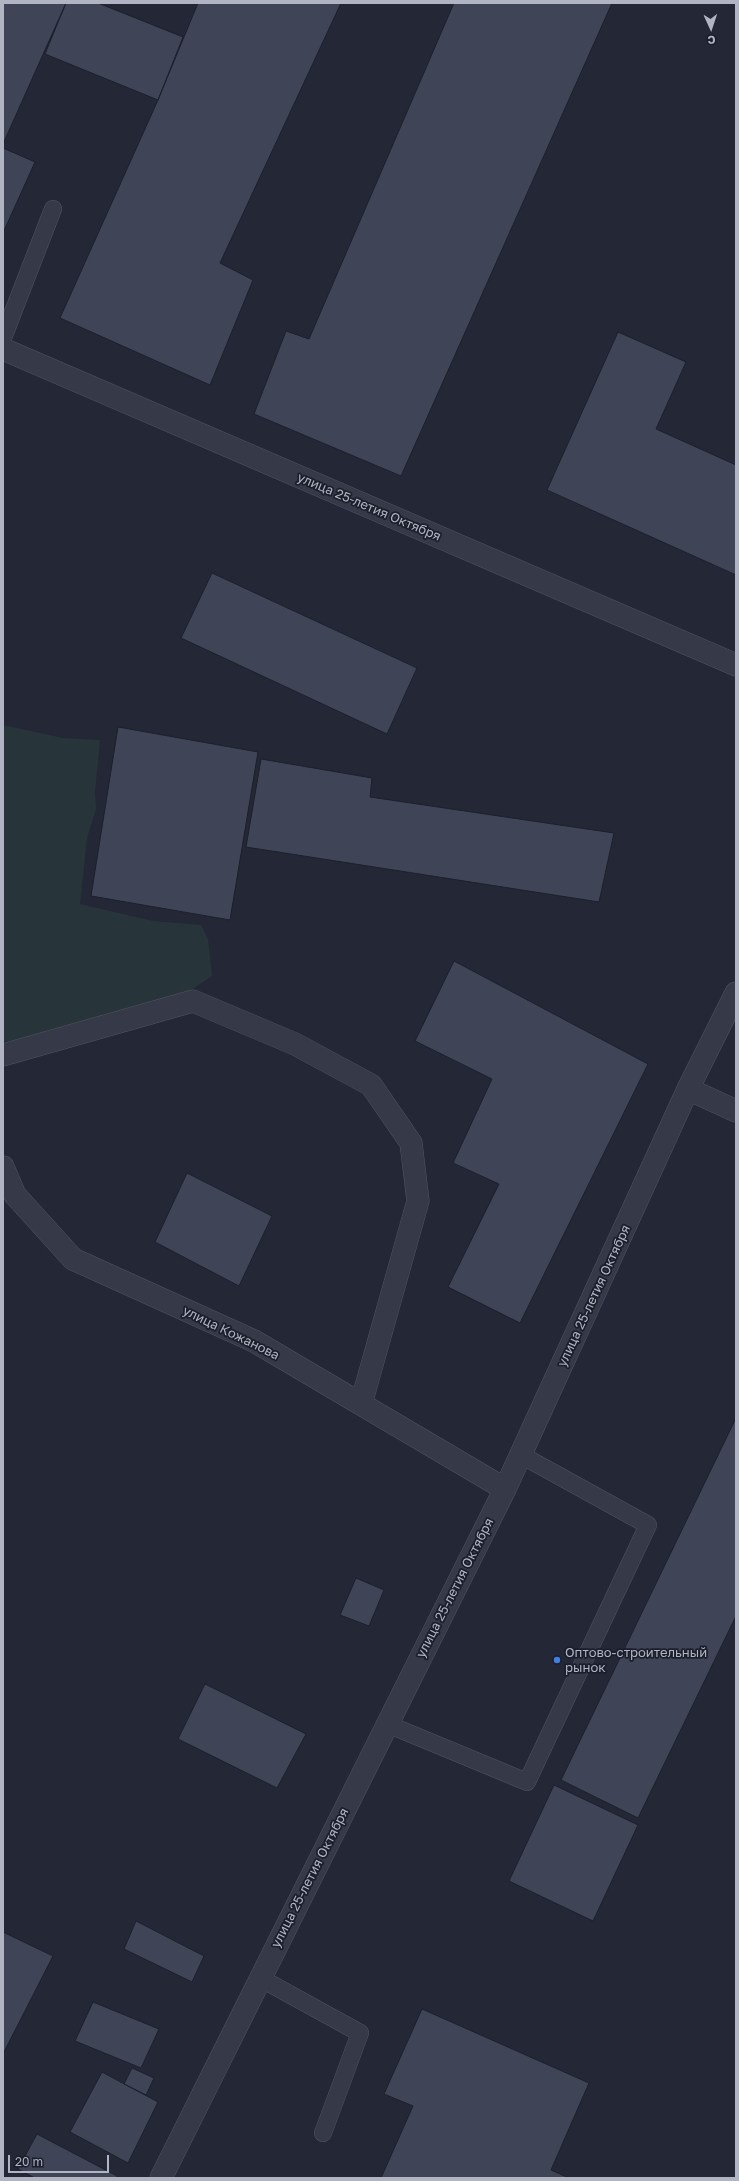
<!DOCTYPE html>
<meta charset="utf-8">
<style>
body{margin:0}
#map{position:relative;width:739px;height:2181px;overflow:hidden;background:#232736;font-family:"Golos Text",sans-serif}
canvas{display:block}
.frame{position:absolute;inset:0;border:4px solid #b1b4c3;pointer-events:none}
.north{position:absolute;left:691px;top:8px;width:40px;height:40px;-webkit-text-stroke:3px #1b1e2b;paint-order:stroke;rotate:177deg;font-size:11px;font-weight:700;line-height:16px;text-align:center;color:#b1b4c3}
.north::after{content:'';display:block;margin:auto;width:14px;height:18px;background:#b1b4c3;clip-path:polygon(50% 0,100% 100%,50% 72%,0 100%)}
.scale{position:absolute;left:8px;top:2155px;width:101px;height:18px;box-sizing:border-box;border:2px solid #b1b4c3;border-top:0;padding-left:5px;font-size:12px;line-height:14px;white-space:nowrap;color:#b1b4c3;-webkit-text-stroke:3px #1b1e2b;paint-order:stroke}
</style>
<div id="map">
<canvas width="739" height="2181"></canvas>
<div class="frame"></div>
<div class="north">С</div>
<div class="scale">20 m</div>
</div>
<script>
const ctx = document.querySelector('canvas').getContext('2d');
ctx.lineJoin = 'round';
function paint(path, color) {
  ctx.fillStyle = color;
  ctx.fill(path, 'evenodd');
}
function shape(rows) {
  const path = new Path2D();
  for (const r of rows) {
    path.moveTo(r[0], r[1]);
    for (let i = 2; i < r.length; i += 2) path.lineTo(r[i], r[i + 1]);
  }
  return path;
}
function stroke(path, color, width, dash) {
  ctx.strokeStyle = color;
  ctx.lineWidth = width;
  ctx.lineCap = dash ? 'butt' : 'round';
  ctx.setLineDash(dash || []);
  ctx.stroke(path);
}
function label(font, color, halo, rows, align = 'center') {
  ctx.font = font + ' "Golos Text",sans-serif';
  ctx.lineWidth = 3.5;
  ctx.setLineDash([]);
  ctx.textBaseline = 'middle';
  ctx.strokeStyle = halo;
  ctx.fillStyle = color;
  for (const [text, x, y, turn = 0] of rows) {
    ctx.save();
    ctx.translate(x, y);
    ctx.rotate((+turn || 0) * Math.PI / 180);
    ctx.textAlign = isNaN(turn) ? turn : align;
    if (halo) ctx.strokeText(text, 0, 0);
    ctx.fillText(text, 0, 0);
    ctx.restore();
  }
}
paint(shape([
 [3,725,63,738,100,740,95,792,96,809,87,838,80,904,153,921,201,925,208,939,212,976,185,994,21,1045,3,1041]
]), '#27353a');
const building = shape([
 [3,3,66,3,3,144,3,3],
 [66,3,98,3,183,37,158,100,45,54,66,3],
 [198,3,341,3,220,263,253,280,210,385,60,318,158,100,198,3],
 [454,3,612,3,401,476,254,414,286,331,309,339,454,3],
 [3,148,35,162,3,233,3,148],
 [618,332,686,362,656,429,736,465,736,575,547,490,618,332],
 [212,573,417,668,387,734,181,638,212,573],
 [118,727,258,752,230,920,91,896,118,727],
 [261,759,372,778,370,797,614,833,599,902,246,847,261,759],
 [454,961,648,1064,520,1323,448,1287,499,1184,453,1163,492,1079,415,1041,454,961],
 [187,1173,272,1216,239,1286,155,1242,187,1173],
 [736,1418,736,1616,638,1818,561,1780,736,1418],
 [356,1578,384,1590,369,1626,340,1615,356,1578],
 [205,1684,306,1734,277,1788,178,1739,205,1684],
 [554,1785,638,1825,593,1921,509,1881,554,1785],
 [136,1921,204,1956,192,1982,124,1949,136,1921],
 [3,1932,53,1956,3,2054,3,1932],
 [93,2002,159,2029,141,2068,75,2041,93,2002],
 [422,2009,589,2083,551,2170,569,2178,381,2178,413,2106,384,2094,422,2009],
 [132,2068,154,2078,146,2095,124,2084,132,2068],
 [102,2072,158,2102,128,2163,70,2132,102,2072],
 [37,2134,117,2176,116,2178,35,2178,18,2169,37,2134]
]);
paint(building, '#3f4456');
stroke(building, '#1d202d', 1);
const lane = shape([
 [3,338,53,209],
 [387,1724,527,1782,648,1525,521,1455],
 [260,1978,360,2033,323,2133]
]);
const street = shape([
 [3,349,736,665],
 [3,1055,193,1001,295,1044,371,1085,411,1143,418,1201,361,1404],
 [688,1089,736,1111],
 [3,1167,15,1195,73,1259,254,1341,505,1489],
 [161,2178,505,1489,688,1089,736,993]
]);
stroke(lane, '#515461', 18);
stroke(street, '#515461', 23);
stroke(lane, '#363947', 17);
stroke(street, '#363947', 22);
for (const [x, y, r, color] of [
 [557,1660,4,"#3f7fe0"]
]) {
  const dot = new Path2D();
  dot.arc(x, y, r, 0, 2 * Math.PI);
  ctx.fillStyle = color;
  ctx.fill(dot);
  stroke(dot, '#1b1e2b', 1.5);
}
label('13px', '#b1b4c3', '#1b1e2b', [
 ["улица 25-летия Октября",369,507,23],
 ["улица 25-летия Октября",594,1296,-65],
 ["улица Кожанова",231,1333,26],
 ["улица 25-летия Октября",455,1588,-63],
 ["улица 25-летия Октября",310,1878,-63]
]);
label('13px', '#b1b4c3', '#1b1e2b', [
 ["Оптово-строительный",565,1653],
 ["рынок",565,1668]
], 'left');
</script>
